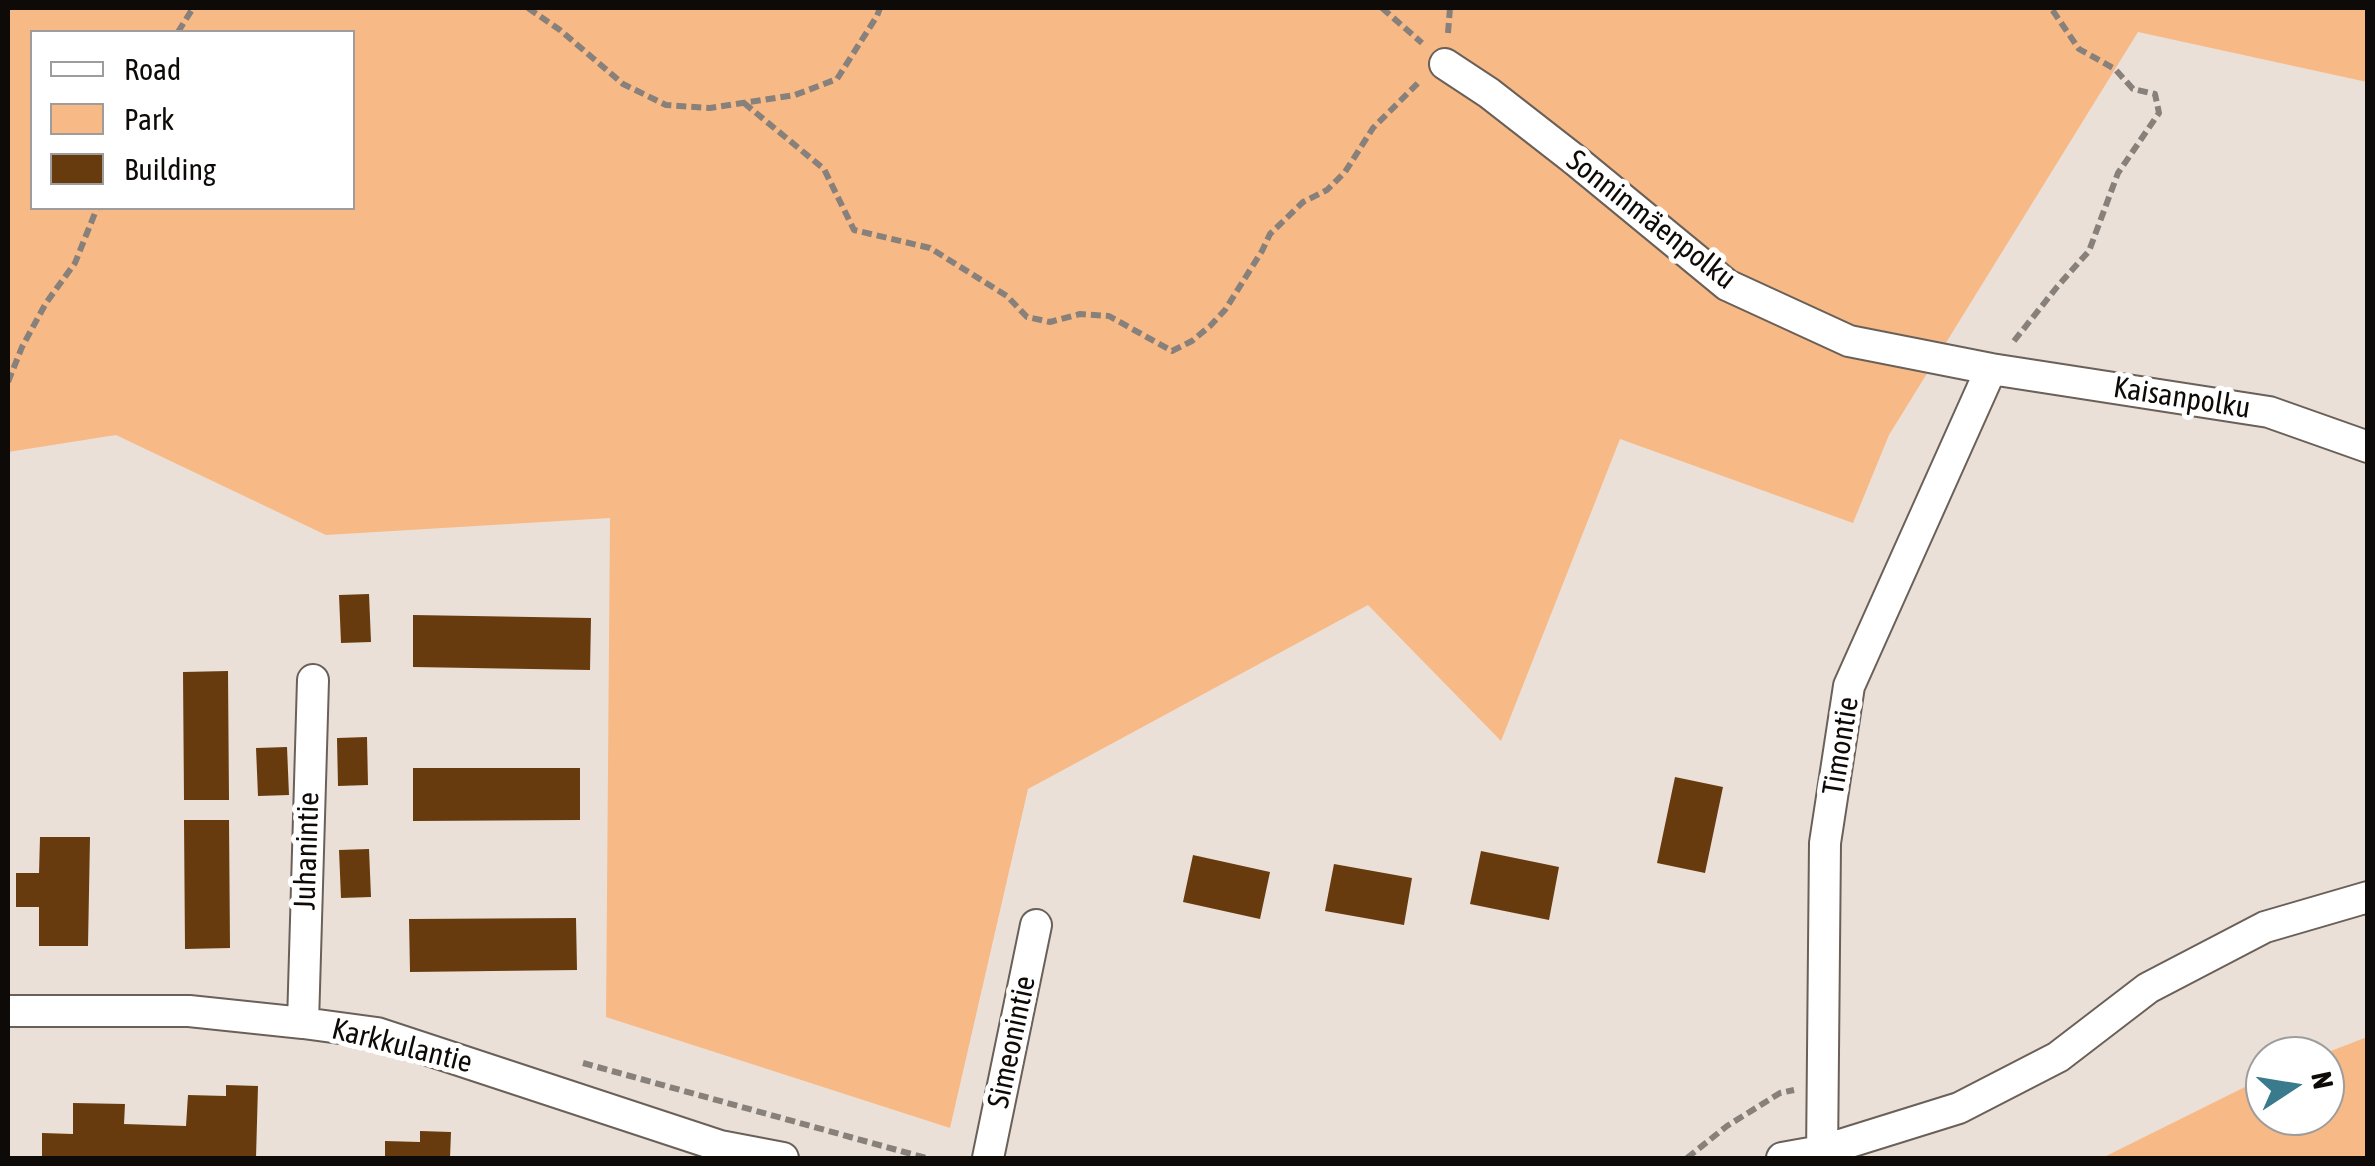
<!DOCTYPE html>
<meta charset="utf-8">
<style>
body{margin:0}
#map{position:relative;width:2375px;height:1166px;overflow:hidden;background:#ebe0d7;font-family:"Asap Condensed",sans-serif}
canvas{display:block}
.frame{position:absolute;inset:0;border:10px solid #0e0a08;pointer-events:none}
.legend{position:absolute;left:30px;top:30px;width:325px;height:180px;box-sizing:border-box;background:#fff;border:2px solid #9f9d9c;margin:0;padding:12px 18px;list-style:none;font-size:30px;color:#0e0a08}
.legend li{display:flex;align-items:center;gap:20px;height:50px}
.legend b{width:50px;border:2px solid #9f9d9c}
.north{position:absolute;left:2245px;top:1036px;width:100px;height:100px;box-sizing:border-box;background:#fff;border:2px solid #9f9d9c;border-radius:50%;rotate:78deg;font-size:28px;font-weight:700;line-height:40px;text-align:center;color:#0e0a08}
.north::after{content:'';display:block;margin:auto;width:35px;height:45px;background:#397b8c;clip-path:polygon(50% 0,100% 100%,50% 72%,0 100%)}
</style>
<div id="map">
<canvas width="2375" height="1166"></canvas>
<div class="frame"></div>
<ul class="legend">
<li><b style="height:12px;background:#fff"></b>Road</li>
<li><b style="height:28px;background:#f7ba87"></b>Park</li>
<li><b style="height:28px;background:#683b0e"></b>Building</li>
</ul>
<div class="north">N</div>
</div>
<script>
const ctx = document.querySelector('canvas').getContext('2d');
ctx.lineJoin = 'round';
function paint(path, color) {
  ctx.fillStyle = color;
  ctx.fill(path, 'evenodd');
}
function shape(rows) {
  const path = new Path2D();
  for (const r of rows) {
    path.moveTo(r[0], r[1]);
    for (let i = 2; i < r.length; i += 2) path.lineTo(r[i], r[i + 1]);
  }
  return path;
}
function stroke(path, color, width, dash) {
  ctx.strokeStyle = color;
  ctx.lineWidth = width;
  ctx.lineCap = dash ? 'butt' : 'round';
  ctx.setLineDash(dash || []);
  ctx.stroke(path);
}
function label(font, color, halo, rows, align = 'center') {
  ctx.font = font + ' "Asap Condensed",sans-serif';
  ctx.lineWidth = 10;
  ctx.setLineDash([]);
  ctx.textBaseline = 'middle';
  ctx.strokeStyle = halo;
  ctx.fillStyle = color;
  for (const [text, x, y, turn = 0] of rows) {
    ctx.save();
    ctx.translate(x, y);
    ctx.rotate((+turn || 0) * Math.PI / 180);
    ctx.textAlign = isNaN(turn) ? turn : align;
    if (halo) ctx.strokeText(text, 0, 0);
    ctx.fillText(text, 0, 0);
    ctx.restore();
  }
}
paint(shape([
 [8,8,2367,8,2367,82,2138,32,1889,435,1853,523,1620,439,1501,741,1368,605,1028,789,950,1128,606,1017,610,518,326,535,116,435,8,452],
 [32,32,352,32,352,208,32,208],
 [2367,1037,2367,1158,2102,1158,2265,1077,2265,1116,2325,1116,2325,1056,2318,1056]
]), '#f7ba87');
paint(shape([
 [369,594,371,642,341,643,339,595],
 [413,615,591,618,590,670,413,667],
 [228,671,229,800,184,800,183,672],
 [367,737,368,785,338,786,337,738],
 [287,747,289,795,258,796,256,748],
 [413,768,580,768,580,820,413,821],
 [1675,777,1723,787,1705,873,1657,863],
 [184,820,229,820,230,948,185,949],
 [40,837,90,837,88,946,39,946,39,907,16,907,16,873,39,873],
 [369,849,371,897,341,898,339,850],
 [1481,851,1559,867,1549,920,1470,904],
 [1193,855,1270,872,1260,919,1183,902],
 [1334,864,1412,878,1404,925,1325,911],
 [576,918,577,970,410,972,409,919],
 [226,1085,258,1086,256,1158,42,1158,42,1133,73,1134,73,1103,125,1104,124,1124,186,1126,188,1095,226,1096],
 [420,1131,451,1132,450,1158,385,1158,385,1141,420,1142]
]), '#683b0e');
const street = shape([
 [1445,64,1489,93,1575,160,1727,285,1849,341,1991,369,2269,412,2368,447],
 [8,1011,189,1011,303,1023,377,1033,720,1146,783,1158],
 [303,1023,313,680],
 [988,1158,1036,925],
 [1782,1158,1821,1151,1959,1108,2058,1057,2148,988,2265,927,2368,897],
 [1822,1158,1825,843,1849,686,1991,369]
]);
stroke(street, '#6a6058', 34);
stroke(shape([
 [528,8,560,30,623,84,666,105,710,108,795,95,837,79,877,16,880,8],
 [1382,8,1422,43],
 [178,32,193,8],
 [1448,33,1450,8],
 [744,103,824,169,854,230,930,248,1007,296,1027,317,1050,322,1080,314,1109,316,1172,351,1192,341,1210,326,1225,310,1262,251,1270,234,1303,202,1327,190,1345,172,1373,128,1420,81],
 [2014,341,2057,287,2089,251,2118,173,2159,113,2155,94,2133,89,2115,69,2079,49,2051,8],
 [8,382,22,347,46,303,75,263,97,208],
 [583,1063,926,1158],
 [1687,1158,1727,1126,1780,1093,1794,1090]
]), '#88807a', 6, [10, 5]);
stroke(street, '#fff', 30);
label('30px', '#0e0a08', '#fff', [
 ["Sonninmäenpolku",1651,220,38],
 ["Kaisanpolku",2182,398,9],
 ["Timontie",1841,746,-81],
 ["Juhanintie",307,851,-88],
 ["Simeonintie",1012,1042,-78],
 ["Karkkulantie",402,1046,14]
]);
</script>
